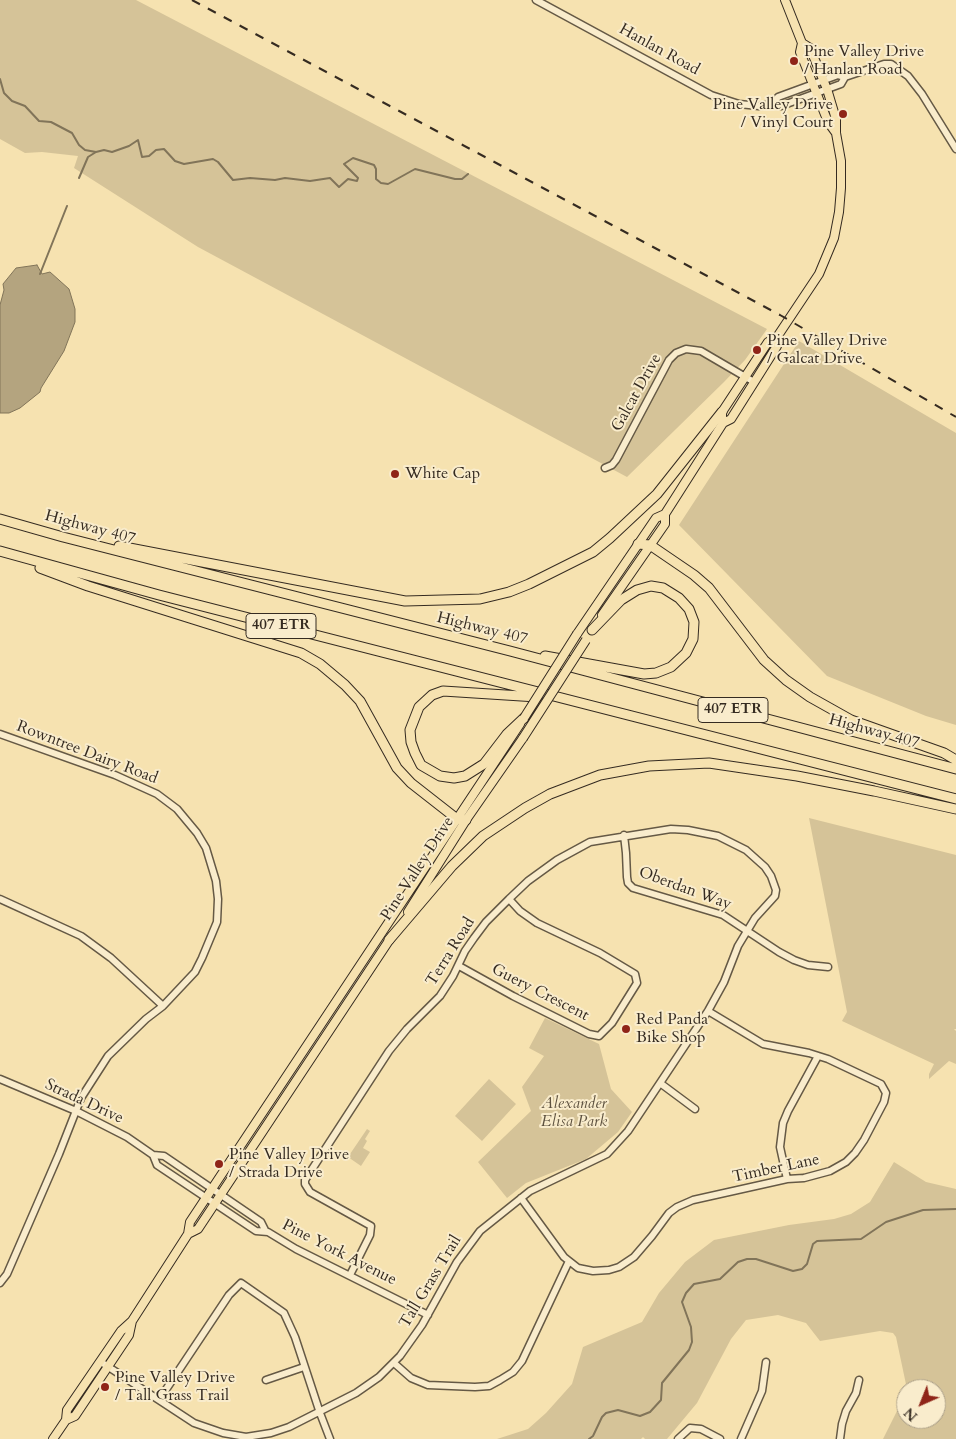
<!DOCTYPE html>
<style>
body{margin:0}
#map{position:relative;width:956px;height:1439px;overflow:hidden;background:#f6e2b0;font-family:Cardo,serif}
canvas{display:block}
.north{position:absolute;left:896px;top:1379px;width:50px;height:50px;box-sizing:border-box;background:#f9eccc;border:1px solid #ab9f88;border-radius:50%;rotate:224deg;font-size:14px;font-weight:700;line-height:20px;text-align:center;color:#352b21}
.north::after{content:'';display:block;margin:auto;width:18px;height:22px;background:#8f2418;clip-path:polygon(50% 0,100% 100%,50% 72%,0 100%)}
</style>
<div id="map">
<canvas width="956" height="1439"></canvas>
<div class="north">N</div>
</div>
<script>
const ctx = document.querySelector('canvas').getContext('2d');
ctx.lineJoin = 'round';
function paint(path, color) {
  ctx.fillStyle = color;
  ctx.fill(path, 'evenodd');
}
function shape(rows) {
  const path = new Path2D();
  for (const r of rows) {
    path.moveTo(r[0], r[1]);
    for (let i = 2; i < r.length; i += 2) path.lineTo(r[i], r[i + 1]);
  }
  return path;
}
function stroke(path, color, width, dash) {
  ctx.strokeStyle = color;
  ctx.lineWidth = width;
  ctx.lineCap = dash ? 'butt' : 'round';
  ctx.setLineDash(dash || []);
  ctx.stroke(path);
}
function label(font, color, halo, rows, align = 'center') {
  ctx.font = font + ' Cardo,serif';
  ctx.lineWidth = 4;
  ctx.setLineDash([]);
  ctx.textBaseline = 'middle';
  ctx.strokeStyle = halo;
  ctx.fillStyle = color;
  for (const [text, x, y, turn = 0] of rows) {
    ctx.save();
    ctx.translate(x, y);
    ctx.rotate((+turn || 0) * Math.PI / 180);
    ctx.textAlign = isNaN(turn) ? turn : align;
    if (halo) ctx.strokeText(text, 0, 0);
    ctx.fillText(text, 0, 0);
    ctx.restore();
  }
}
paint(shape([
 [0,0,136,0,767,329,745,360,724,382,627,477,198,247,74,168,78,156,42,152,25,153,0,139],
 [799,341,956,433,956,725,926,716,827,676,679,525],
 [809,818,956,855,956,1029,954,1029,956,1031,956,1064,949,1061,929,1079,929,1074,934,1064,842,1021,847,1012],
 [545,1018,599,1044,611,1089,632,1112,618,1132,586,1159,526,1183,507,1198,478,1162,531,1111,522,1087,544,1056,529,1048],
 [489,1079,516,1104,482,1141,455,1116],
 [367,1129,370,1131,365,1139,367,1141,363,1148,370,1152,361,1166,348,1157],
 [894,1162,926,1182,956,1189,956,1439,883,1439,906,1393,906,1419,936,1419,936,1389,907,1389,896,1337,893,1333,880,1331,820,1341,806,1323,778,1315,746,1320,731,1339,697,1403,667,1439,645,1439,643,1437,641,1439,497,1439,528,1429,546,1413,572,1384,583,1347,642,1322,659,1293,685,1262,714,1240,789,1225,834,1219,851,1214,870,1202]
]), '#d5c398');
const water = shape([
 [37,265,42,274,50,272,69,289,75,309,75,322,64,351,41,388,40,392,20,408,9,413,0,413,0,305,4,290,3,284,16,268,37,265]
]);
paint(water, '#b4a47f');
stroke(water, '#817459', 1);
stroke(shape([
 [0,79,4,93,12,101,25,106,39,121,51,122,72,133,79,145,85,150,96,152],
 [79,178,88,157,96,152,104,150,112,152,129,146,138,140,142,157,149,156,156,150,164,149,175,161,184,164,213,159,218,162,233,180,250,178,275,180,285,178,310,181,330,178,339,187,348,179,357,181,358,178,344,164,353,158,374,165,376,169,376,179,381,183,388,184,415,169,455,179,462,179,468,174],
 [40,274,67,206],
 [589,1439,593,1436,602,1417,606,1413,618,1410,640,1416,650,1412,661,1400,662,1383,689,1350,692,1342,691,1327,682,1302,686,1293,694,1284,720,1279,738,1262,747,1259,756,1259,793,1271,802,1269,807,1264,813,1244,817,1241,861,1239,886,1222,923,1210,956,1209]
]), '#817459', 2);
const minor = shape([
 [536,0,711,95,739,104,759,106,773,104,781,106,841,84,845,77],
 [773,104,778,97,838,75,845,77,884,64,891,64,908,76,922,94,956,149],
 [605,468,612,465,616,460,669,360,676,353,686,349,701,351,754,382],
 [0,734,115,775,157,794,177,809,197,833,206,848,216,881,218,899,217,922,202,958,195,972,163,1006,146,1019,108,1056,81,1098,59,1154,7,1274,0,1283],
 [624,835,626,853,627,877,628,883,633,888,723,915,779,952,794,960,808,965,828,967],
 [0,899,81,936,111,958,163,1006],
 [459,966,513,996,589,1034,599,1036,612,1023,637,983,635,974,600,953,537,923,520,911,509,899],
 [0,1079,76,1111,127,1137,153,1155,164,1156,261,1222,265,1230],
 [660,1083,695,1109],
 [153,1155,157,1165,256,1231,268,1232,296,1249,428,1315],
 [787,1179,780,1147,783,1123,788,1111,818,1056],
 [521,1198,564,1257,578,1268,593,1271,609,1270,619,1267,634,1257,652,1236,669,1213,677,1207,693,1200,787,1179,804,1178,830,1171,846,1162,855,1153,864,1140,884,1102,886,1093,881,1084,828,1059,809,1053,763,1044,708,1011],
 [394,1363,411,1378,428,1385,475,1387,489,1386,500,1380,513,1372,522,1361,569,1261],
 [104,1364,194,1423,223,1433,246,1437,271,1433,289,1427,356,1393,379,1377,400,1356,422,1325,457,1262,480,1231,530,1191,607,1154,628,1131,708,1011,724,982,738,946,755,918,775,896,776,890,771,876,765,867,746,850,718,836,688,830,671,829,590,842,557,860,528,881,509,899,486,922,474,938,465,951,453,976,440,996,407,1029,389,1051,305,1180,305,1184,310,1192,371,1226,370,1235,350,1275],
 [266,1380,304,1367],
 [159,1400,229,1295,241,1283,284,1313,295,1337,320,1413,330,1439],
 [678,1439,690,1428,701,1429,720,1439],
 [741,1439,762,1391,766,1362],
 [840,1439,842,1424,846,1411,856,1393,859,1380]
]);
const major = shape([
 [785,0,802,43,800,52,828,122,836,133],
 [722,418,722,412,768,342,777,337],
 [602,615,665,524,665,514,723,423,731,419,760,373,777,346,777,337,819,274,834,238,839,212,841,188,841,161,836,133,836,119,827,89,810,48,802,43],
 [577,634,656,518,665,514],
 [408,912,466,820,523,738],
 [188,1234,198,1229,392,936],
 [66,1420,75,1416,129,1335,132,1321],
 [53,1439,66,1420,67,1410,121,1331,132,1321,188,1234,190,1222,520,724]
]);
const highway = shape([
 [0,519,63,537,510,651,956,769],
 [638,544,650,545,694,575,709,588,764,660,786,680,810,697,851,720,944,753,956,760],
 [119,546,405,601,480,599,509,592,529,584,593,552,610,538,657,494,722,412],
 [0,551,159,595,956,799],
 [40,568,88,586,301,653,320,664,345,685,360,701,397,768,411,783,457,819,466,820],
 [545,656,644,674,656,673,671,667,686,653,693,639,694,622,689,609,679,598,663,588,651,586,637,590,621,600,592,630],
 [524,718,507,734,484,764,465,776,454,778,440,776,421,765,415,753,411,742,410,730,419,707,432,695,443,691,537,697],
 [389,940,452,866,483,836,525,808,550,794,600,775,649,766,709,763,797,776,874,791,956,809]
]);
stroke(minor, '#655945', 9);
stroke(major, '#352b21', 10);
stroke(highway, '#352b21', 11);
stroke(minor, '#f9eccc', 6);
stroke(major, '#f6e2b0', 8);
stroke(highway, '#f6e2b0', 9);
stroke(shape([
 [192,0,780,315,956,417]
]), '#352b21', 2, [9, 9]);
const majorBridge = shape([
 [524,718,577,634],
 [523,738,586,640]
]);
stroke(majorBridge, '#352b21', 10, []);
stroke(majorBridge, '#f6e2b0', 8);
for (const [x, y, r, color] of [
 [794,61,5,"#8f2418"],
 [843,114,5,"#8f2418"],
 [757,350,5,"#8f2418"],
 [395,474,5,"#8f2418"],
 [626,1029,5,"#8f2418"],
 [219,1164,5,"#8f2418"],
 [105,1387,5,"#8f2418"]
]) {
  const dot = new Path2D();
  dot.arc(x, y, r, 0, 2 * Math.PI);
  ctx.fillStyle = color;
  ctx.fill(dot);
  stroke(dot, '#f9eccc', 2);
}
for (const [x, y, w] of [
 [281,626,70],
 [733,710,70]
]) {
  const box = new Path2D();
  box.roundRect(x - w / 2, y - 12.5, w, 25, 4);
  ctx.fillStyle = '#f9eccc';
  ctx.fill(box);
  stroke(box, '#352b21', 1);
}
label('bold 15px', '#352b21', null, [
 ["407 ETR",281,626],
 ["407 ETR",733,710]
]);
label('16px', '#352b21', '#f9eccc', [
 ["Hanlan Road",659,50,29],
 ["Galcat Drive",637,393,-61],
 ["Highway 407",90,528,15],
 ["Highway 407",482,629,14],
 ["Highway 407",874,732,15],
 ["Rowntree Dairy Road",87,753,21],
 ["Pine Valley Drive",418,869,-57],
 ["Oberdan Way",685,889,20],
 ["Terra Road",451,952,-58],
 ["Guery Crescent",540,993,27],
 ["Strada Drive",84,1102,25],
 ["Timber Lane",776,1169,-12],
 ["Pine York Avenue",339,1253,27],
 ["Tall Grass Trail",431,1282,-59]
]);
label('16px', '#352b21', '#f9eccc', [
 ["Pine Valley Drive",804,52],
 ["/ Hanlan Road",804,70],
 ["Pine Valley Drive",833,105,"right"],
 ["/ Vinyl Court",833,123,"right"],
 ["Pine Valley Drive",767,341],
 ["/ Galcat Drive",767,359],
 ["White Cap",405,474],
 ["Red Panda",636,1020],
 ["Bike Shop",636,1038],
 ["Pine Valley Drive",229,1155],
 ["/ Strada Drive",229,1173],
 ["Pine Valley Drive",115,1378],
 ["/ Tall Grass Trail",115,1396]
], 'left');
label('italic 16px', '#5d513f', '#f9eccc', [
 ["Alexander",574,1104],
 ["Elisa Park",574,1122]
]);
</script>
